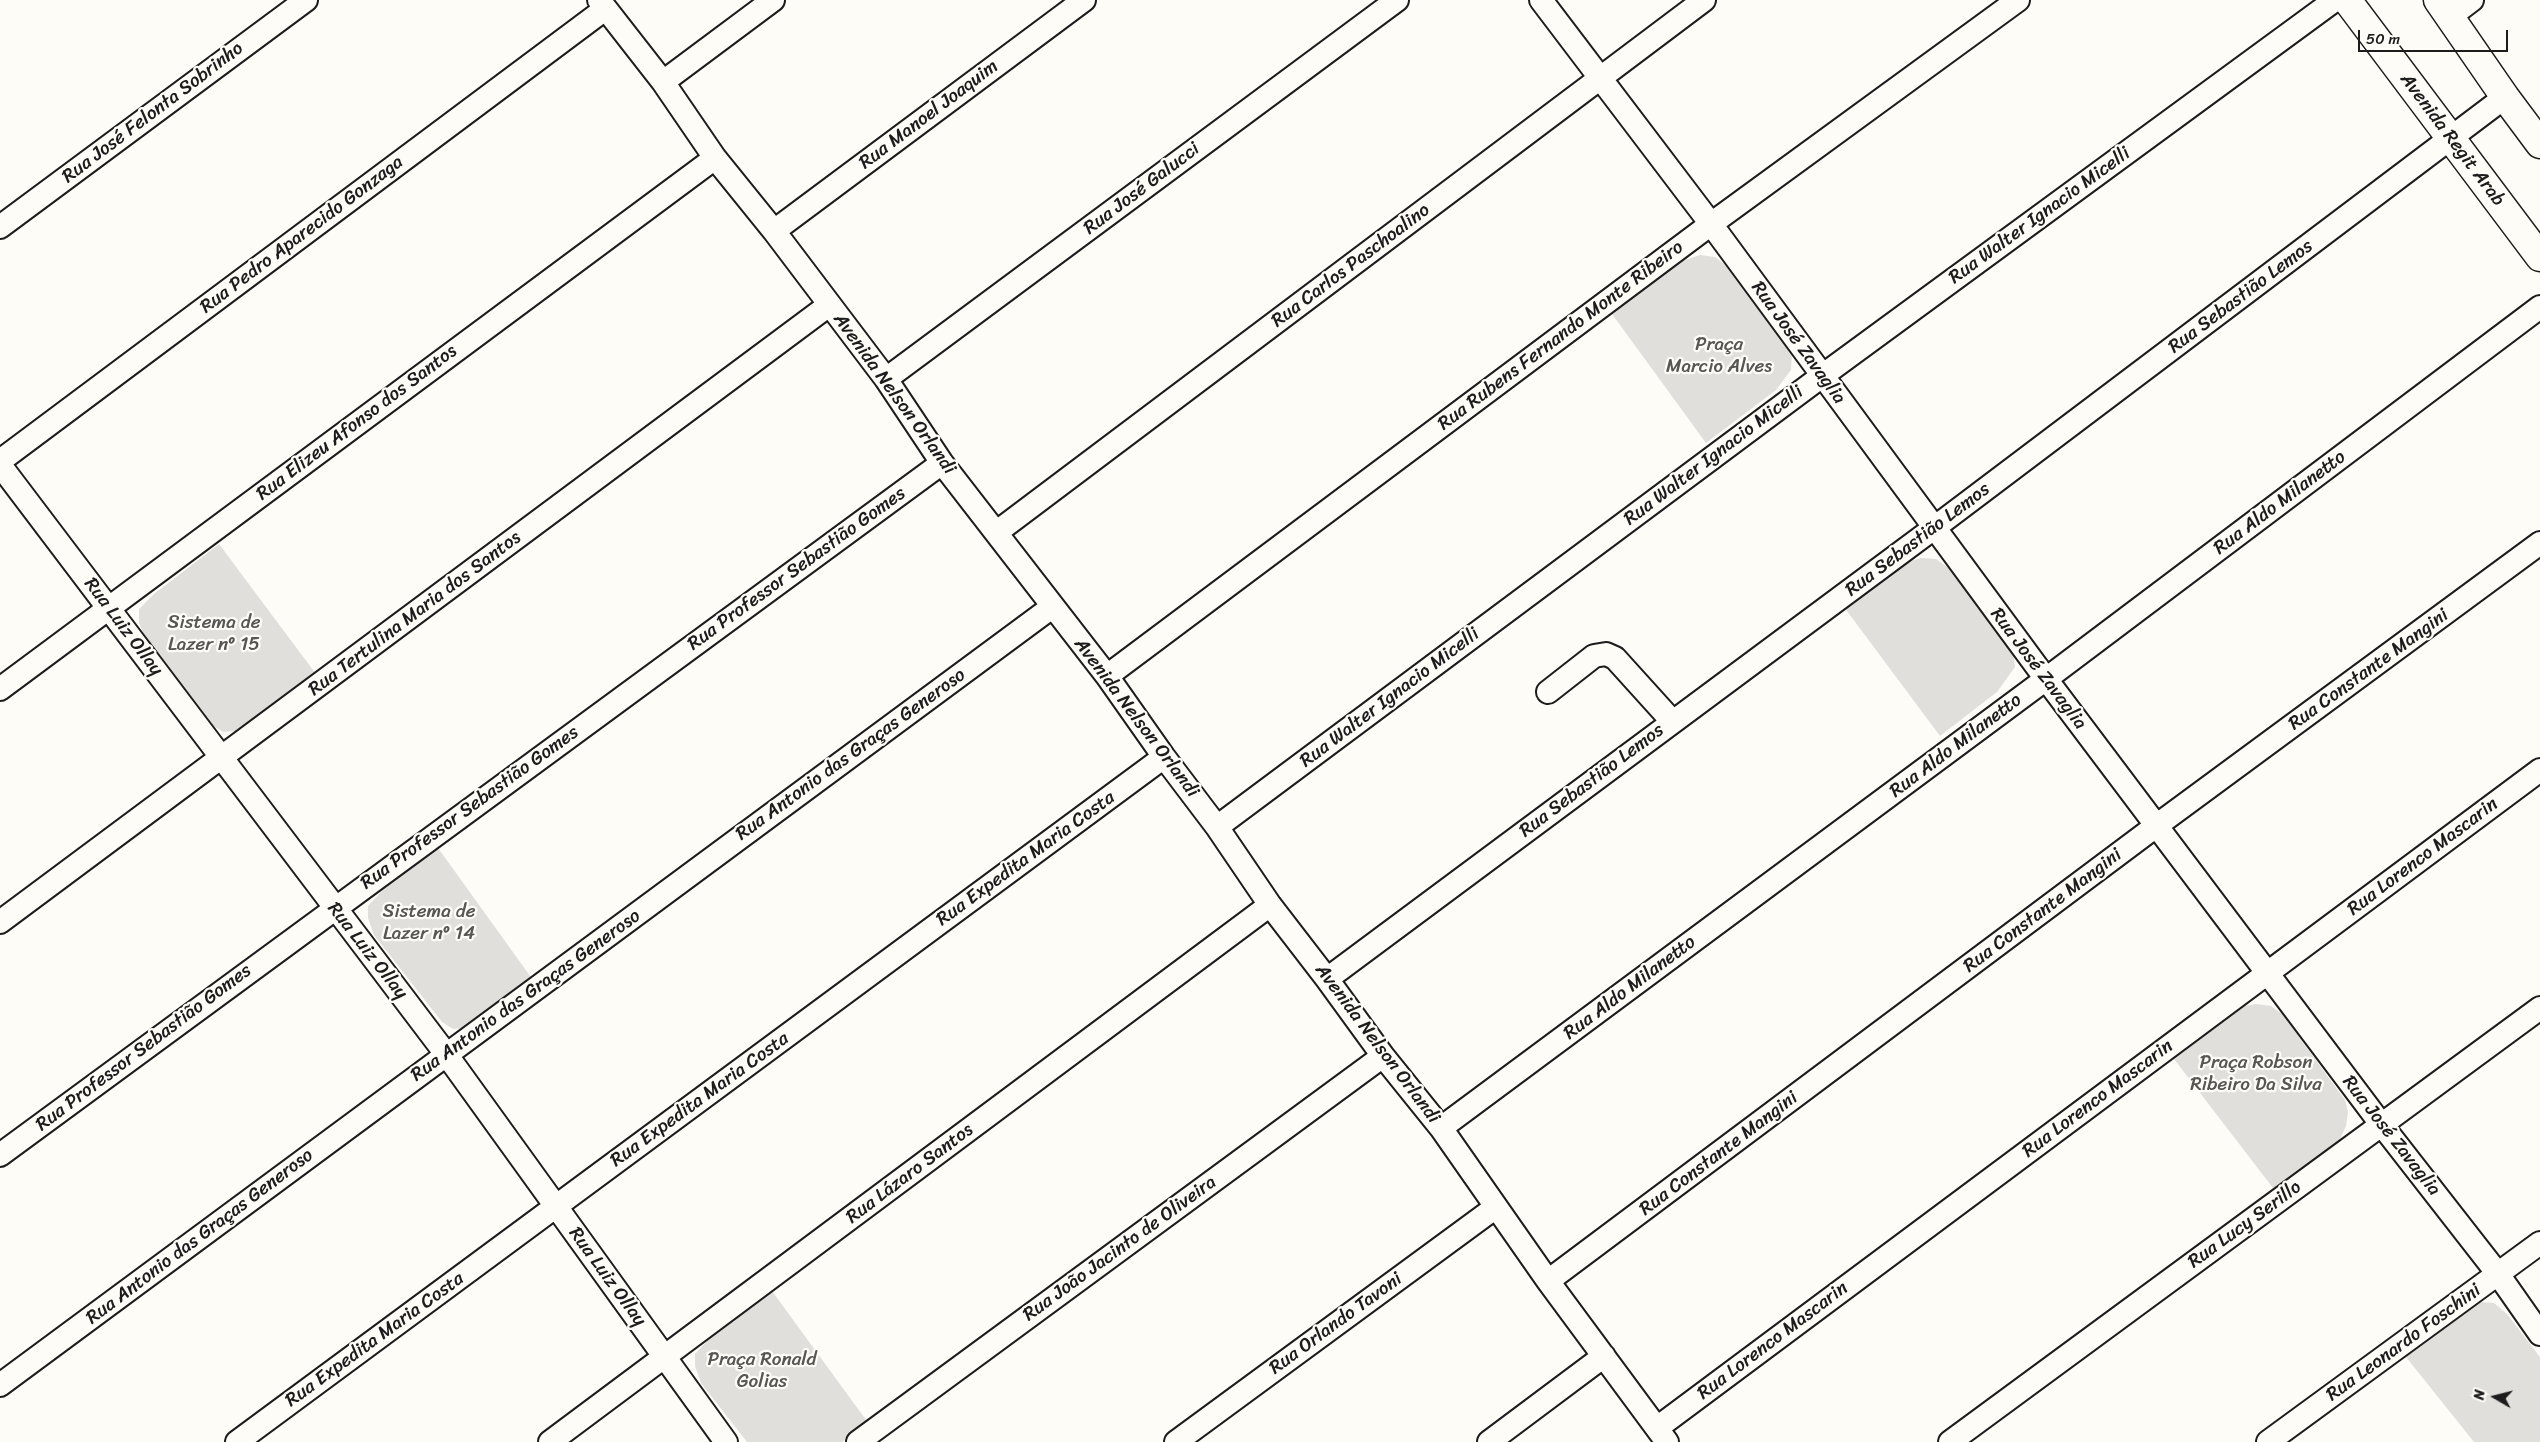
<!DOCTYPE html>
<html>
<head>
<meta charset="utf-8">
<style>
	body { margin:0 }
	#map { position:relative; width:2540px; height:1442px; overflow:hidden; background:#fdfcf7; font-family:Sriracha,sans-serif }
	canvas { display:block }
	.north { position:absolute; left:2470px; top:1372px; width:50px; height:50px; -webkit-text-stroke:4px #fdfcf7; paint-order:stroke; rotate:278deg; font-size:14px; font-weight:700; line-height:20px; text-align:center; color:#1c1c1c }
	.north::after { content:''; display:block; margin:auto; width:18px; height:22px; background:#1c1c1c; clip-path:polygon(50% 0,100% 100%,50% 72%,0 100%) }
	.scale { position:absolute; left:2358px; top:30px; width:150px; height:22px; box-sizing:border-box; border:2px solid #1c1c1c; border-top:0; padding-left:6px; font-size:15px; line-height:18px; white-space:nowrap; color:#1c1c1c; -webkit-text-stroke:4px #fdfcf7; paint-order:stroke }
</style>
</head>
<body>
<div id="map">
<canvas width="2540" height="1442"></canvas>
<div class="north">N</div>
<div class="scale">50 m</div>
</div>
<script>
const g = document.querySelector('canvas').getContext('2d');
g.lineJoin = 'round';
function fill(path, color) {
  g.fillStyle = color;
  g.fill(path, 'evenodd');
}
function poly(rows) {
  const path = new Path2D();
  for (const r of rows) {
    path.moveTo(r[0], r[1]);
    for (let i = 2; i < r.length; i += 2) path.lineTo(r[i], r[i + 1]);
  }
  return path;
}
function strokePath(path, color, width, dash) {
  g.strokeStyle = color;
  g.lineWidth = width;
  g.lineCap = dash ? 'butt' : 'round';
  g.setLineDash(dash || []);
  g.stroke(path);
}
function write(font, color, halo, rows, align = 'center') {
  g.font = font + ' Sriracha,sans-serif';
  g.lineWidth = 4.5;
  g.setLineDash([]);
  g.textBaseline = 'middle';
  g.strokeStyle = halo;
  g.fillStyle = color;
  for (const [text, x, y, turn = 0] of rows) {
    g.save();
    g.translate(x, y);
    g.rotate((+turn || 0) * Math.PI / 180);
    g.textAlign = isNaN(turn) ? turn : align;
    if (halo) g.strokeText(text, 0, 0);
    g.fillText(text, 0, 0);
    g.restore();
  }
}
const green = poly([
	[1700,255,1715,257,1728,267,1792,351,1791,370,1776,390,1706,443,1612,314,1682,261],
	[219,544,316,674,237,731,223,732,212,725,145,639,139,622,139,609,154,594],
	[1921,558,1936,559,1950,569,2013,653,2015,667,1997,692,1940,736,1844,607,1904,563],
	[438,848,533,980,467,1028,453,1029,442,1022,374,935,368,918,368,906,383,890],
	[2256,1004,2271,1006,2282,1014,2345,1100,2348,1112,2346,1126,2339,1141,2273,1188,2174,1059,2245,1006],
	[772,1291,869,1424,842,1442,747,1442,701,1383,695,1366,695,1354,710,1338],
	[2479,1302,2494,1303,2507,1314,2540,1357,2540,1442,2474,1442,2402,1352,2461,1308]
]);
const minor = poly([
	[599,0,663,82,715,158,774,231,886,379,942,463,1107,676,1164,757,1217,827,1270,905,1327,979,1383,1056,1441,1128,1548,1281,1667,1442],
	[1541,0,1711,224,2046,679,2381,1124,2498,1274,2540,1334],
	[2451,16,2472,0],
	[663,82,773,0],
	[0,227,306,0],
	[774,231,1084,0],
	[886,379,1397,0],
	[0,461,605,9],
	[0,465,446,1054,726,1442],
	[997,532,1704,0],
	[1107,676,1711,224,2018,0],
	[0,689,715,158],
	[1548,692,1594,656,1606,654,1615,658,1672,721],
	[1217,827,1822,376,2335,0],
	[0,922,829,305],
	[1327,979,1934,528,2505,97],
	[1441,1128,2046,679,2540,307],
	[0,1155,942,463],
	[1548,1281,2156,826,2540,543],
	[0,1385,1052,607],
	[1657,1428,2540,770],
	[237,1442,1164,757],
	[550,1442,1270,905],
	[858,1442,1383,1056],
	[1176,1442,1496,1207],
	[1489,1442,1604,1356],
	[1950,1442,2540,1008],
	[2268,1442,2540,1243]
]);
const major = poly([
	[2347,0,2540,257],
	[2438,0,2505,97,2540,144]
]);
const streetNames = [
	["Rua José Felonta Sobrinho",153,113,-37],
	["Rua Manoel Joaquim",929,115,-37],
	["Avenida Regit Arab",2452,140,53],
	["Rua José Galucci",1142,189,-37],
	["Rua Walter Ignacio Micelli",2040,216,-36],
	["Rua Pedro Aparecido Gonzaga",302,235,-37],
	["Rua Carlos Paschoalino",1351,266,-37],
	["Rua Sebastião Lemos",2241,297,-37],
	["Rua Rubens Fernando Monte Ribeiro",1561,336,-37],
	["Rua José Zavaglia",1798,343,54],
	["Avenida Nelson Orlandi",894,394,54],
	["Rua Elizeu Afonso dos Santos",357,423,-37],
	["Rua Walter Ignacio Micelli",1714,456,-37],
	["Rua Aldo Milanetto",2280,503,-37],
	["Rua Sebastião Lemos",1918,540,-37],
	["Rua Professor Sebastião Gomes",797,569,-36],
	["Rua Tertulina Maria dos Santos",415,614,-37],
	["Rua Luiz Ollay",123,627,53],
	["Rua José Zavaglia",2038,669,53],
	["Rua Constante Mangini",2369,670,-36],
	["Rua Walter Ignacio Micelli",1390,698,-37],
	["Avenida Nelson Orlandi",1136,718,53],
	["Rua Aldo Milanetto",1956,746,-37],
	["Rua Antonio das Graças Generoso",851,755,-36],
	["Rua Sebastião Lemos",1592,781,-37],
	["Rua Professor Sebastião Gomes",470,808,-36],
	["Rua Lorenco Mascarin",2423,857,-37],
	["Rua Expedita Maria Costa",1026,859,-36],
	["Rua Constante Mangini",2043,911,-37],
	["Rua Luiz Ollay",367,951,52],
	["Rua Aldo Milanetto",1630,988,-37],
	["Rua Antonio das Graças Generoso",526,996,-36],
	["Avenida Nelson Orlandi",1377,1044,53],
	["Rua Professor Sebastião Gomes",144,1048,-37],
	["Rua Lorenco Mascarin",2098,1099,-37],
	["Rua Expedita Maria Costa",700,1100,-36],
	["Rua José Zavaglia",2391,1136,52],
	["Rua Constante Mangini",1719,1154,-37],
	["Rua Lázaro Santos",910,1174,-37],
	["Rua Lucy Serillo",2245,1225,-36],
	["Rua Antonio das Graças Generoso",200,1237,-37],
	["Rua João Jacinto de Oliveira",1120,1249,-36],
	["Rua Luiz Ollay",607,1277,54],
	["Rua Orlando Tavoni",1336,1324,-36],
	["Rua Expedita Maria Costa",375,1340,-36],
	["Rua Lorenco Mascarin",1773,1341,-37],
	["Rua Leonardo Foschini",2404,1343,-36]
];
const parkNames = [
	["Praça",1719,345],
	["Marcio Alves",1719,367],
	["Sistema de",214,623],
	["Lazer nº 15",214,645],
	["Sistema de",429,912],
	["Lazer nº 14",429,934],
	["Praça Robson",2256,1063],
	["Ribeiro Da Silva",2256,1085],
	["Praça Ronald",762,1360],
	["Golias",762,1382]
];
fill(green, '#e0dfdb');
strokePath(minor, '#1c1c1c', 26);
strokePath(major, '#1c1c1c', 31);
strokePath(minor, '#fdfcf7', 22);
strokePath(major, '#fdfcf7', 28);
write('19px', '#1c1c1c', '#fdfcf7', streetNames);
write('19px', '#575655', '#fdfcf7', parkNames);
</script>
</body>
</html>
